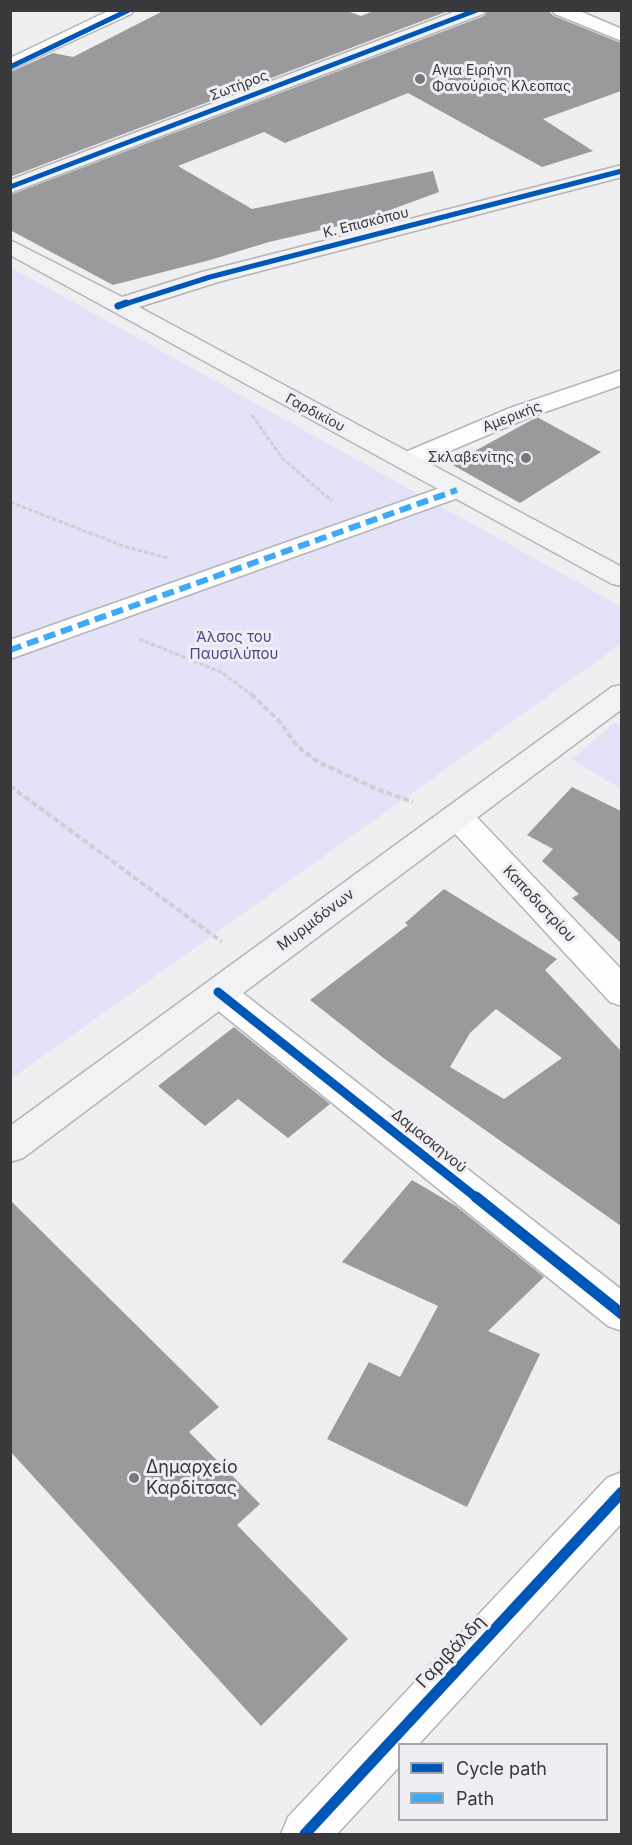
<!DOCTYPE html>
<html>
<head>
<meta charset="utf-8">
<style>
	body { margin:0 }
	#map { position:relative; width:632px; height:1845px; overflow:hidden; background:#efeff2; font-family:Inter,sans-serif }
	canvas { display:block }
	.frame { position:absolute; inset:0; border:12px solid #39393b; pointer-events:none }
	.legend { position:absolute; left:398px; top:1743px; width:210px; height:78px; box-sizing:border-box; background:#eeeef3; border:2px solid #a6a6a9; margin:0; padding:8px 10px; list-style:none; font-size:18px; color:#39393b }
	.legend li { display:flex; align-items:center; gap:12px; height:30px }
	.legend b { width:30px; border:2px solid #a6a6a9 }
</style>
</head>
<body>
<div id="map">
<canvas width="632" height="1845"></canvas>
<div class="frame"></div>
<ul class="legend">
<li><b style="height:8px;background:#0057b8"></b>Cycle path</li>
<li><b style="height:8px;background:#3fa9f5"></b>Path</li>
</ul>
</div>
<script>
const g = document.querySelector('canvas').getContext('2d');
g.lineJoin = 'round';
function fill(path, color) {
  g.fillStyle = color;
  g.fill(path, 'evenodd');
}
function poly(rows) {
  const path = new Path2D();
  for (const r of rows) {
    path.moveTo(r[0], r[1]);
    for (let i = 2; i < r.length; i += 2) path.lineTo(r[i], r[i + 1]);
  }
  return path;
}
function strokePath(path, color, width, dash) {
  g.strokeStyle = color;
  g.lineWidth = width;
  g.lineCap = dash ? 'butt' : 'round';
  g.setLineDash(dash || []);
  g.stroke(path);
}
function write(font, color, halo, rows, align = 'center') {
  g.font = font + ' Inter,sans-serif';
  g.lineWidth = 6;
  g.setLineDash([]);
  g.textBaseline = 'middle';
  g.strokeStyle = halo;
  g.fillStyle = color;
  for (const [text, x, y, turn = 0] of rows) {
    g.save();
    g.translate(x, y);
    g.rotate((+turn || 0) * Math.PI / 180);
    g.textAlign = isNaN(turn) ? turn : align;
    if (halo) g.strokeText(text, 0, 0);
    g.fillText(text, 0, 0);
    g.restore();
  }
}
const green = poly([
	[10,267,622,607,621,644,11,1079],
	[616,722,621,725,621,789,571,759]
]);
const building = poly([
	[165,10,344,10,361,16,376,10,451,10,10,177,10,72,53,53,73,57],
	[488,10,547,10,554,16,621,43,621,91,543,119,593,151,542,167,408,93,285,143,264,132,178,166,252,209,433,171,439,192,360,221,269,242,210,260,113,285,10,230,10,195,484,16],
	[537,417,601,452,520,503,451,464],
	[572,787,621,811,621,943,572,898,579,894,542,861,553,849,527,835],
	[444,889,557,959,545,970,621,1051,621,1226,386,1060,310,1000,408,925,405,923],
	[496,1009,562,1058,504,1099,450,1067,470,1033],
	[234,1027,330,1104,288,1138,238,1099,205,1126,158,1086],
	[412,1180,456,1206,544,1277,488,1331,540,1354,467,1507,327,1439,369,1362,400,1377,438,1306,342,1262],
	[10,1200,219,1407,189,1432,260,1504,237,1525,348,1639,261,1726,10,1451]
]);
const pathFar1 = poly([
	[252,415,282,458,332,501],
	[10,502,123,546,168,558],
	[139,639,221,672,253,696]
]);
const path = poly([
	[251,694,280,722,297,746,318,762,379,790,413,802],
	[10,786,222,942]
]);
const street = poly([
	[110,10,134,10,131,14,10,70,10,58,110,10],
	[552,10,577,10,622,29,622,41,555,14,552,10],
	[622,370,622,385,528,418,414,466,405,469,396,466,392,461,396,456,510,408,622,370],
	[457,482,466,485,470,490,466,495,10,659,10,640,457,482],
	[457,805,468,808,622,970,622,1006,610,1002,446,824,441,816,446,808,457,805],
	[218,979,230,983,622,1290,622,1331,608,1326,206,1001,201,992,206,983,218,979],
	[622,1472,622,1523,419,1744,400,1744,400,1766,337,1834,281,1834,288,1817,607,1478,622,1472]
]);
const secondary = poly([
	[459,10,486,10,483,14,10,193,10,180,459,10],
	[622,165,622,177,218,282,139,307,622,567,622,586,612,584,10,255,10,240,122,297,202,272,622,165],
	[622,685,622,709,23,1158,10,1162,10,1126,612,687,622,685]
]);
const quiet = poly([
	[10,650,457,490]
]);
const cyclewayFar3 = poly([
	[10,67,129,10],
	[10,187,477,10],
	[122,305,210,277,622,171]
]);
const cyclewayFar2 = poly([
	[118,306,126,303]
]);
const cyclewayFar1 = poly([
	[218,992,478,1199]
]);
const cycleway = poly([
	[476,1197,622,1314],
	[305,1834,622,1492]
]);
const markers = [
	[420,79,6,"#79797b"],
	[526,458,6,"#79797b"],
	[134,1478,6,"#79797b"]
];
const farPoinames = [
	["Αγια Ειρήνη",432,71],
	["Φανούριος Κλεοπας",432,87],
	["Σκλαβενίτης",514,458,"right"]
];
const farStreetnames = [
	["Σωτήρος",239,86,-21],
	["Κ. Επισκόπου",366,223,-14],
	["Γαρδικίου",315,413,28],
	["Αμερικής",512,417,-21]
];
const parkNames = [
	["Άλσος του",234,637],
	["Παυσιλύπου",234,654]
];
const streetNames = [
	["Καποδιστρίου",539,904,47],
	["Μυρμιδόνων",316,920,-37],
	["Δαμασκηνού",429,1141,39]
];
const nearPoinames = [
	["Δημαρχείο",146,1468],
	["Καρδίτσας",146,1489]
];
const nearStreetnames = [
	["Γαριβάλδη",451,1652,-47]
];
fill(green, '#e3e2f9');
fill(building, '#9a9a9c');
strokePath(street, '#b4b4b6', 3);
strokePath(secondary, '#b4b4b6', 3);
strokePath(pathFar1, '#cfcfd0', 3, [4.5, 2]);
strokePath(path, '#cfcfd0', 4, [6, 3]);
fill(street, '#fdfdfd');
fill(secondary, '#f2f2f5');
strokePath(quiet, '#3fa9f5', 6, [12, 6]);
strokePath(cyclewayFar3, '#0057b8', 5);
strokePath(cyclewayFar2, '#0057b8', 7);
strokePath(cyclewayFar1, '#0057b8', 9);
strokePath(cycleway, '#0057b8', 11);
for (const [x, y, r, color] of markers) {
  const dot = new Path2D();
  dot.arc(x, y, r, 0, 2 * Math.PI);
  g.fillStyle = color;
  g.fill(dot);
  strokePath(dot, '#eeeef3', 2);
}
write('14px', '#39393b', '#eeeef3', farPoinames, 'left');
write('14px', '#39393b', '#eeeef3', farStreetnames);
write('15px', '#504789', '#eeeef3', parkNames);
write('15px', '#39393b', '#eeeef3', streetNames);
write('18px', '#39393b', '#eeeef3', nearPoinames, 'left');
write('18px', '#39393b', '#eeeef3', nearStreetnames);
</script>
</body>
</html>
